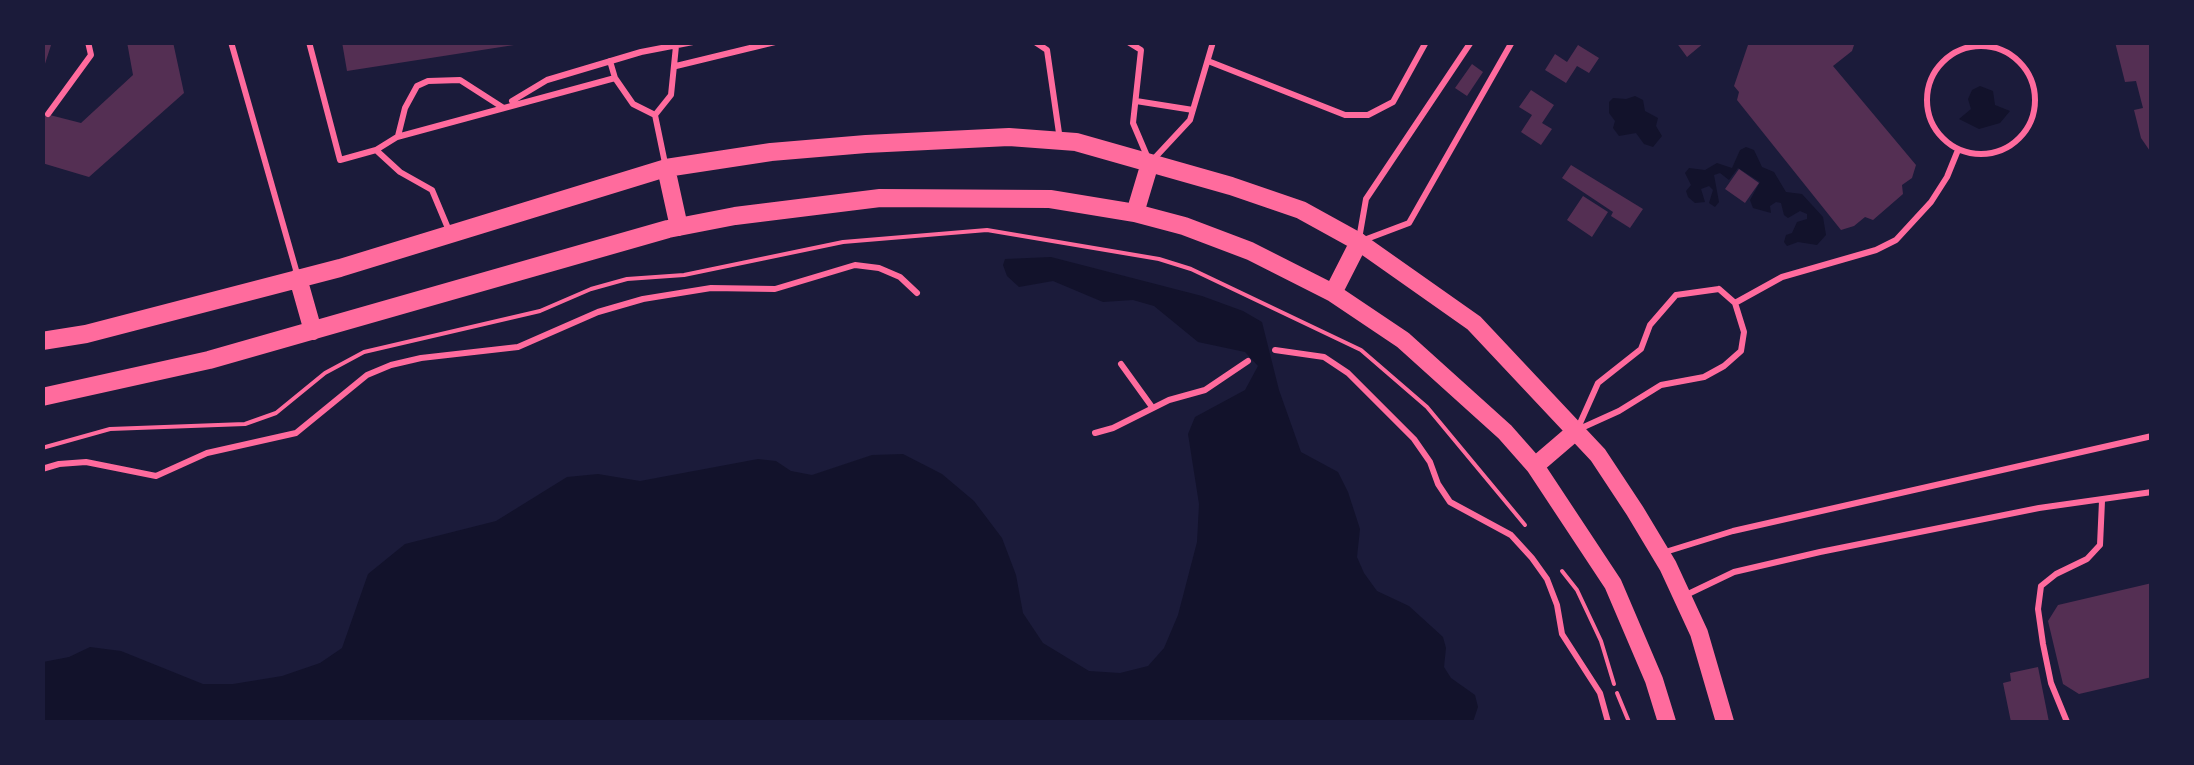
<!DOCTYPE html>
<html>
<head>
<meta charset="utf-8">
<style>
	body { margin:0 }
	#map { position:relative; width:2194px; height:765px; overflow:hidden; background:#1b1b3a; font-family:Karla,sans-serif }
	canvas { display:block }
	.frame { position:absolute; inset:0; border:45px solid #1b1b3a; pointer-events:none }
</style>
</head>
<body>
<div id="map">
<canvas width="2194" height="765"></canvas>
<div class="frame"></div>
</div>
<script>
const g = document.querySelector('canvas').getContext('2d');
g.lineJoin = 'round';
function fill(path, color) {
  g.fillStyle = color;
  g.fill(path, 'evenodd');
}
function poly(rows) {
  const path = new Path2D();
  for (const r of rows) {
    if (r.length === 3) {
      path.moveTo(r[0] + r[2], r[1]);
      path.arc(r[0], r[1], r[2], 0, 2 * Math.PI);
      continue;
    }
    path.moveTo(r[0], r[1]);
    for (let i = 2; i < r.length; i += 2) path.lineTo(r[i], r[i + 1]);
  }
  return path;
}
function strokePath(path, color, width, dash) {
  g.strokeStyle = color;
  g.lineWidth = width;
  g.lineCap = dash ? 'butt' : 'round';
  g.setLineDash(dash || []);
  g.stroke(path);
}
const water = poly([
	[1980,86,1993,91,1995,105,2010,111,2000,123,1979,129,1959,119,1971,109,1968,99,1972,90],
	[1635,96,1643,100,1645,111,1658,118,1656,126,1662,136,1653,147,1644,144,1636,133,1619,136,1613,128,1615,121,1609,113,1609,102,1613,98,1626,99],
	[1746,147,1754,150,1762,167,1774,172,1786,192,1802,194,1823,217,1826,235,1817,245,1798,242,1787,246,1784,242,1786,235,1792,233,1797,222,1807,219,1807,214,1800,211,1788,218,1784,215,1781,203,1776,202,1770,206,1771,213,1753,208,1750,200,1760,182,1738,168,1729,180,1720,173,1714,175,1719,202,1715,207,1709,203,1713,190,1709,186,1701,189,1705,202,1695,203,1688,197,1686,191,1691,185,1685,173,1689,168,1705,170,1717,163,1732,168,1740,150],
	[1051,257,1202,296,1243,311,1262,322,1279,390,1301,452,1338,472,1348,492,1360,529,1357,557,1364,573,1377,591,1409,606,1443,637,1446,648,1444,667,1451,678,1475,695,1478,707,1473,722,43,722,43,662,69,657,90,647,121,651,203,684,233,684,282,676,320,663,342,648,368,574,405,544,496,521,567,477,598,474,640,481,758,459,776,461,791,471,812,475,872,455,903,454,942,474,974,501,1002,538,1016,575,1023,613,1043,643,1089,671,1120,673,1148,666,1164,648,1178,615,1197,542,1199,504,1188,434,1195,417,1245,390,1258,366,1245,352,1198,342,1154,306,1133,300,1103,302,1053,281,1019,287,1007,276,1003,265,1005,259]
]);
const building = poly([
	[42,42,52,42,43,70,42,70],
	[127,42,173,42,184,93,89,177,42,163,42,113,81,123,133,75],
	[342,42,514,42,514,45,347,71],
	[1676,42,1705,42,1687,57],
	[1749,42,1855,42,1852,51,1833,66,1916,165,1912,178,1902,185,1903,194,1873,220,1865,217,1854,226,1841,230,1737,100,1739,92,1734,86],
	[2115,42,2152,42,2152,154,2141,138,2134,110,2143,108,2136,81,2125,82],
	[1578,45,1599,58,1589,73,1577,66,1566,83,1545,70,1555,54,1567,62],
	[1472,64,1483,72,1467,96,1455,88],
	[1531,90,1554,105,1542,123,1552,129,1541,145,1521,132,1532,115,1519,107],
	[1571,165,1643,209,1630,228,1611,216,1613,212,1562,178],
	[1739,169,1759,183,1745,203,1725,189],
	[1583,196,1608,212,1592,237,1567,220],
	[2152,583,2152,677,2079,694,2063,684,2048,621,2058,605],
	[2038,667,2049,722,2011,722,2003,683,2011,681,2010,673]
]);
const path = poly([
	[42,448,110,429,245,424,276,413,325,373,364,352,540,311,591,289,627,279,684,275,843,242,987,230,1159,259,1191,269,1361,350,1427,407,1525,525],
	[1562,571,1577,590,1601,641,1614,684],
	[1617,693,1629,722]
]);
const service = poly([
	[231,42,298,277],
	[309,42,340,160,376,150,400,172,432,190,450,233],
	[1035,42,1047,50,1060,140],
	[1128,42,1141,50,1133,123,1150,163,1190,120,1213,42],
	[1981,100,54],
	[610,61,615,78,633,104,655,115],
	[1208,61,1345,115,1368,115,1393,102,1426,42],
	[676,66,775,42],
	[512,101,547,80,641,52,693,42],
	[1136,101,1193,110],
	[48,114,91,55,88,42],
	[398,136,405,108,417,86,428,81,460,80,502,107],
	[376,150,397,137,615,78],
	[666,168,655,115,671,95,676,46],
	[1359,239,1366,199,1471,42],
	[1364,240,1409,223,1512,42],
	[1719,289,1735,303,1744,332,1741,351,1724,366,1704,377,1661,385,1619,411,1577,430,1598,383,1641,349,1650,325,1676,295,1719,289],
	[1735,303,1782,277,1876,250,1896,240,1931,202,1947,177,1958,150],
	[1275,350,1324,357,1348,373,1414,439,1430,462,1438,484,1450,502,1511,535,1532,558,1547,579,1557,605,1562,634,1600,693,1608,722],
	[1121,364,1152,407],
	[1095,433,1113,428,1169,400,1205,390,1248,361],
	[42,469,59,464,86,462,156,476,207,453,296,433,367,375,391,365,421,358,518,347,598,312,643,299,711,288,775,289,855,265,879,268,900,277,917,293],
	[1662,553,1733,531,2152,436],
	[1686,595,1734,572,1820,552,2039,508,2152,492],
	[2067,722,2051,683,2043,644,2038,609,2041,586,2056,574,2087,559,2100,545,2102,501]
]);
const tertiary = poly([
	[666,168,679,227],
	[1135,213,1150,163],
	[298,278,313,331],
	[1333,293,1359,242],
	[42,341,86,334,340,268,666,168,771,152,866,144,1009,137,1076,142,1231,186,1301,210,1359,242,1474,323,1598,455,1635,511,1668,566,1699,633,1725,722],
	[42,397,209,360,668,229,735,216,880,198,1050,199,1135,213,1184,226,1250,251,1333,293,1403,340,1505,432,1535,466,1613,584,1654,680,1667,722],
	[1535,466,1577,430]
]);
fill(water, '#12122b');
fill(building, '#542f53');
strokePath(path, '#ff6b9d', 4);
strokePath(service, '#ff6b9d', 6);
strokePath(tertiary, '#ff6b9d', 18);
</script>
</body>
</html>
